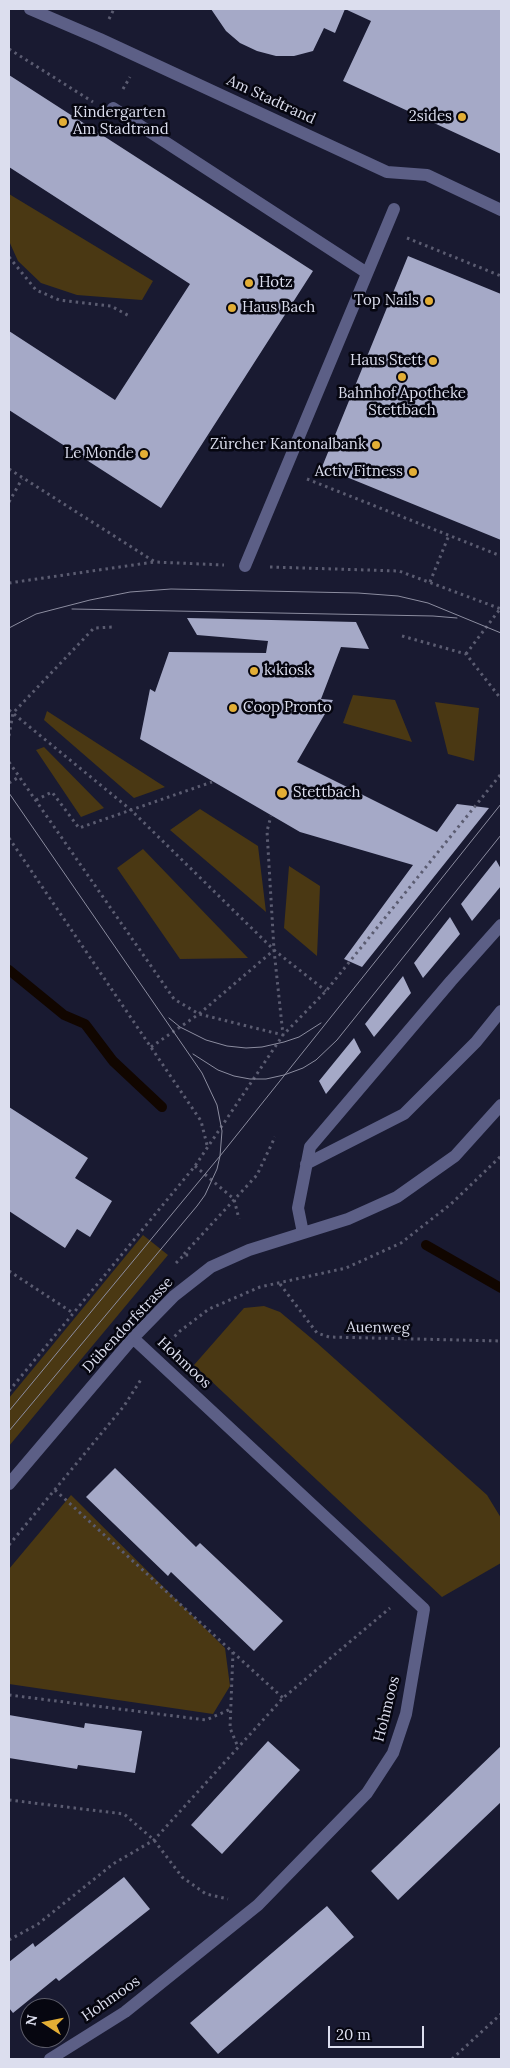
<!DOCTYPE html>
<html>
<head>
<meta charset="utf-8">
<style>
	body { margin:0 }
	#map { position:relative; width:510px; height:2068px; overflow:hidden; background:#191a31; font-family:Lora,serif }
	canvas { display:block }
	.frame { position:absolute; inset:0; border:10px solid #dcdeee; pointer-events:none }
	.north { position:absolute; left:20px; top:1998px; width:50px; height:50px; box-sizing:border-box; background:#060610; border:1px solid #5c5c69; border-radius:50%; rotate:281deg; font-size:14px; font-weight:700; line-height:20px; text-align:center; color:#dcdeee }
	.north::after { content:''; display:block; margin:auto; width:18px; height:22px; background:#e3ae35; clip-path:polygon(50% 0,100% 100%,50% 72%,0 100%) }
	.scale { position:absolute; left:328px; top:2026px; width:96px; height:22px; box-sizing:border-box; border:2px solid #dcdeee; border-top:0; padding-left:6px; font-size:15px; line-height:18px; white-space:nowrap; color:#dcdeee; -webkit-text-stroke:4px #060610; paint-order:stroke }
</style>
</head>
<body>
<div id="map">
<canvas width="510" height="2068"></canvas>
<div class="frame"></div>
<div class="north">N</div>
<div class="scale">20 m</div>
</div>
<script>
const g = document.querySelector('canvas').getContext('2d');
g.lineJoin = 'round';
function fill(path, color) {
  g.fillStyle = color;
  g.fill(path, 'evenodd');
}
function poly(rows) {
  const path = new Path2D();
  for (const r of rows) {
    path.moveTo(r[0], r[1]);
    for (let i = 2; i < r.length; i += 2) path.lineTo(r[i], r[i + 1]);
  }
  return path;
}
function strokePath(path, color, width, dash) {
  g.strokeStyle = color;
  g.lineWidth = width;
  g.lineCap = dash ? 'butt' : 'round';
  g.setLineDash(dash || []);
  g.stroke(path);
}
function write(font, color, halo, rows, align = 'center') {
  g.font = font + ' Lora,serif';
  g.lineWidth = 5;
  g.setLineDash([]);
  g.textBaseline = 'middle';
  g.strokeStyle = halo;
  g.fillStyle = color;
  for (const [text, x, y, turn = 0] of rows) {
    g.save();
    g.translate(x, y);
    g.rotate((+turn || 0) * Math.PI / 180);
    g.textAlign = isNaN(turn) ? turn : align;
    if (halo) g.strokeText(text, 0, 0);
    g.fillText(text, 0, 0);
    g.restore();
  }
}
const green = poly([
	[9,194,153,281,142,300,77,295,41,283,18,261,9,241],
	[353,695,395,700,412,742,343,723],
	[435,702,479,708,474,761,448,754],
	[47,711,165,787,134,798,44,720],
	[44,747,104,808,81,817,36,750],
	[200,809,258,846,266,912,170,830],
	[143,849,248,958,180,959,117,868],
	[289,866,320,886,317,956,284,928],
	[143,1235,168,1255,9,1446,9,1398],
	[264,1306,280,1312,317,1343,487,1495,501,1518,501,1563,442,1597,194,1365,244,1308],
	[71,1495,225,1648,230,1686,213,1714,9,1684,9,1569]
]);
const stream = poly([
	[9,970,64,1015,85,1024,113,1061,162,1107],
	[426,1245,501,1288]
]);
const building = poly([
	[211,9,501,9,501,154,343,81,371,21,345,9,335,33,324,28,313,51,294,56,276,56,257,51,240,43,226,31],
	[9,75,313,271,161,508,9,410,9,331,115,400,190,284,9,167],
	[408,256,501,294,501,540,322,467],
	[187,618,356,622,369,649,341,647,321,699,333,700,297,762,437,832,457,804,489,808,362,967,344,959,413,865,300,832,140,739,150,689,155,692,169,652,266,653,268,641,197,635],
	[496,860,501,869,501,886,472,921,461,904],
	[450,917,460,934,423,978,414,963],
	[403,976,411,993,374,1037,365,1024],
	[354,1038,361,1052,326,1094,319,1081],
	[9,1107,88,1158,75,1178,112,1201,90,1237,77,1229,65,1248,9,1211],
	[115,1468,196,1547,200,1543,283,1621,254,1651,171,1572,168,1576,86,1497],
	[9,1715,84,1728,85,1723,142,1731,135,1773,78,1765,77,1769,9,1758],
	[268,1741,300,1770,222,1854,191,1825],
	[501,1746,501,1802,398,1900,371,1871],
	[124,1877,150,1909,59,1981,56,1978,13,2013,9,2008,9,1962,33,1943,35,1947],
	[327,1906,354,1937,218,2054,190,2023]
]);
const path = poly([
	[109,19,114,9],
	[9,49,93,102],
	[123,89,130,77],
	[407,238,501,276],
	[9,257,36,290,59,300,111,306,131,317],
	[9,469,155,562,224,565],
	[307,479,501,556],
	[9,502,22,479],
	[270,567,399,571,501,609],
	[430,582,449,535],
	[9,583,154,562],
	[402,636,466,654,501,699],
	[466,654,500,609],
	[9,710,131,810,274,950,326,991],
	[9,736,13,713,94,628,113,627],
	[9,762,174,999,199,1014,283,1035,326,991,501,774],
	[9,783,19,777],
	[36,800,52,792,79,828,212,782],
	[9,838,201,1121,207,1145],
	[151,1047,199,1014,274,950],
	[195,1166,234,1199,239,1219],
	[184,1254,257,1175,275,1137],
	[176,1263,184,1255,189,1255],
	[9,1271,73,1313],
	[280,1284,317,1333,329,1337,501,1341],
	[170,1341,180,1331,209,1309,260,1287,346,1268,401,1243,451,1204,501,1156],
	[9,1391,195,1166,283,1035,274,950,267,831,271,816],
	[55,1490,283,1698],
	[9,1545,124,1406,142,1378],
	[233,1652,230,1728,238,1747],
	[9,1695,206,1720,231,1709],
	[9,1800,124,1814,154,1840,182,1877,206,1894,228,1899],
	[9,1940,38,1924,113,1864,154,1840,283,1698,390,1608],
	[452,2059,501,2014]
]);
const minor = poly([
	[30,9,100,39,387,172,427,175,501,210],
	[113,108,367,273],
	[245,566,394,209],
	[306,1164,404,1114,476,1042,501,1011],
	[303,1233,298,1208,310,1147,451,981,501,925],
	[9,1484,133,1338,174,1296,211,1267,249,1250,348,1219,397,1197,455,1156,501,1105],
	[50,2059,125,2012,258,1905,367,1793,393,1753,406,1714,424,1609,133,1338]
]);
const tram = poly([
	[72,609,433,616,457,618],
	[9,628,36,614,90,600,130,592,171,589,358,593,398,596,428,603,501,633],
	[9,793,202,1073,217,1105,222,1131,220,1156,217,1169,205,1195,197,1206,9,1431],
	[169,1018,180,1027,206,1040,227,1046,246,1048,262,1047,284,1042,299,1037,321,1023],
	[193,1054,218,1070,234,1076,250,1079,266,1079,284,1075,303,1068,316,1060,337,1040,501,835],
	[9,1411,220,1156,501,804]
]);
const markers = [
	[462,117,5,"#e3ae35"],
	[63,122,5,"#e3ae35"],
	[249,283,5,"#e3ae35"],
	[429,301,5,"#e3ae35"],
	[232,308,5,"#e3ae35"],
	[433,361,5,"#e3ae35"],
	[402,377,5,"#e3ae35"],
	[376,445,5,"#e3ae35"],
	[144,454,5,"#e3ae35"],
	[413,472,5,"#e3ae35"],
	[254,671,5,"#e3ae35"],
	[233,708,5,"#e3ae35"],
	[282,793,6,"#e3ae35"]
];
const streetNames = [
	["Am Stadtrand",271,100,25],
	["Dübendorfstrasse",128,1325,-47],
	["Auenweg",378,1328,1],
	["Hohmoos",184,1363,43],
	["Hohmoos",387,1709,-76],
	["Hohmoos",111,1999,-35]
];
const poiNames = [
	["Kindergarten",73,113],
	["Am Stadtrand",73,130],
	["2sides",452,117,"right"],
	["Hotz",259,283],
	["Top Nails",419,301,"right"],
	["Haus Bach",242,308],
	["Haus Stett",423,361,"right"],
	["Bahnhof Apotheke",402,394,"center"],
	["Stettbach",402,411,"center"],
	["Zürcher Kantonalbank",366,445,"right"],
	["Le Monde",134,454,"right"],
	["Activ Fitness",403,472,"right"],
	["k kiosk",264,671],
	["Coop Pronto",243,708],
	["Stettbach",293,793]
];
fill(green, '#4a3813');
strokePath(stream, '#110600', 10);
fill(building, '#a5a9c7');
strokePath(path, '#5b5c71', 3, [2.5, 4]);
strokePath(minor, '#5c5f86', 12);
strokePath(tram, '#8c8da0', 1);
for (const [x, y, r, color] of markers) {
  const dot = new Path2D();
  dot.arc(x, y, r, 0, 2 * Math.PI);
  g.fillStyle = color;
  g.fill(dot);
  strokePath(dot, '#060610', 2);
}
write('15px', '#dcdeee', '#060610', streetNames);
write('15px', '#dcdeee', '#060610', poiNames, 'left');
</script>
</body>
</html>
